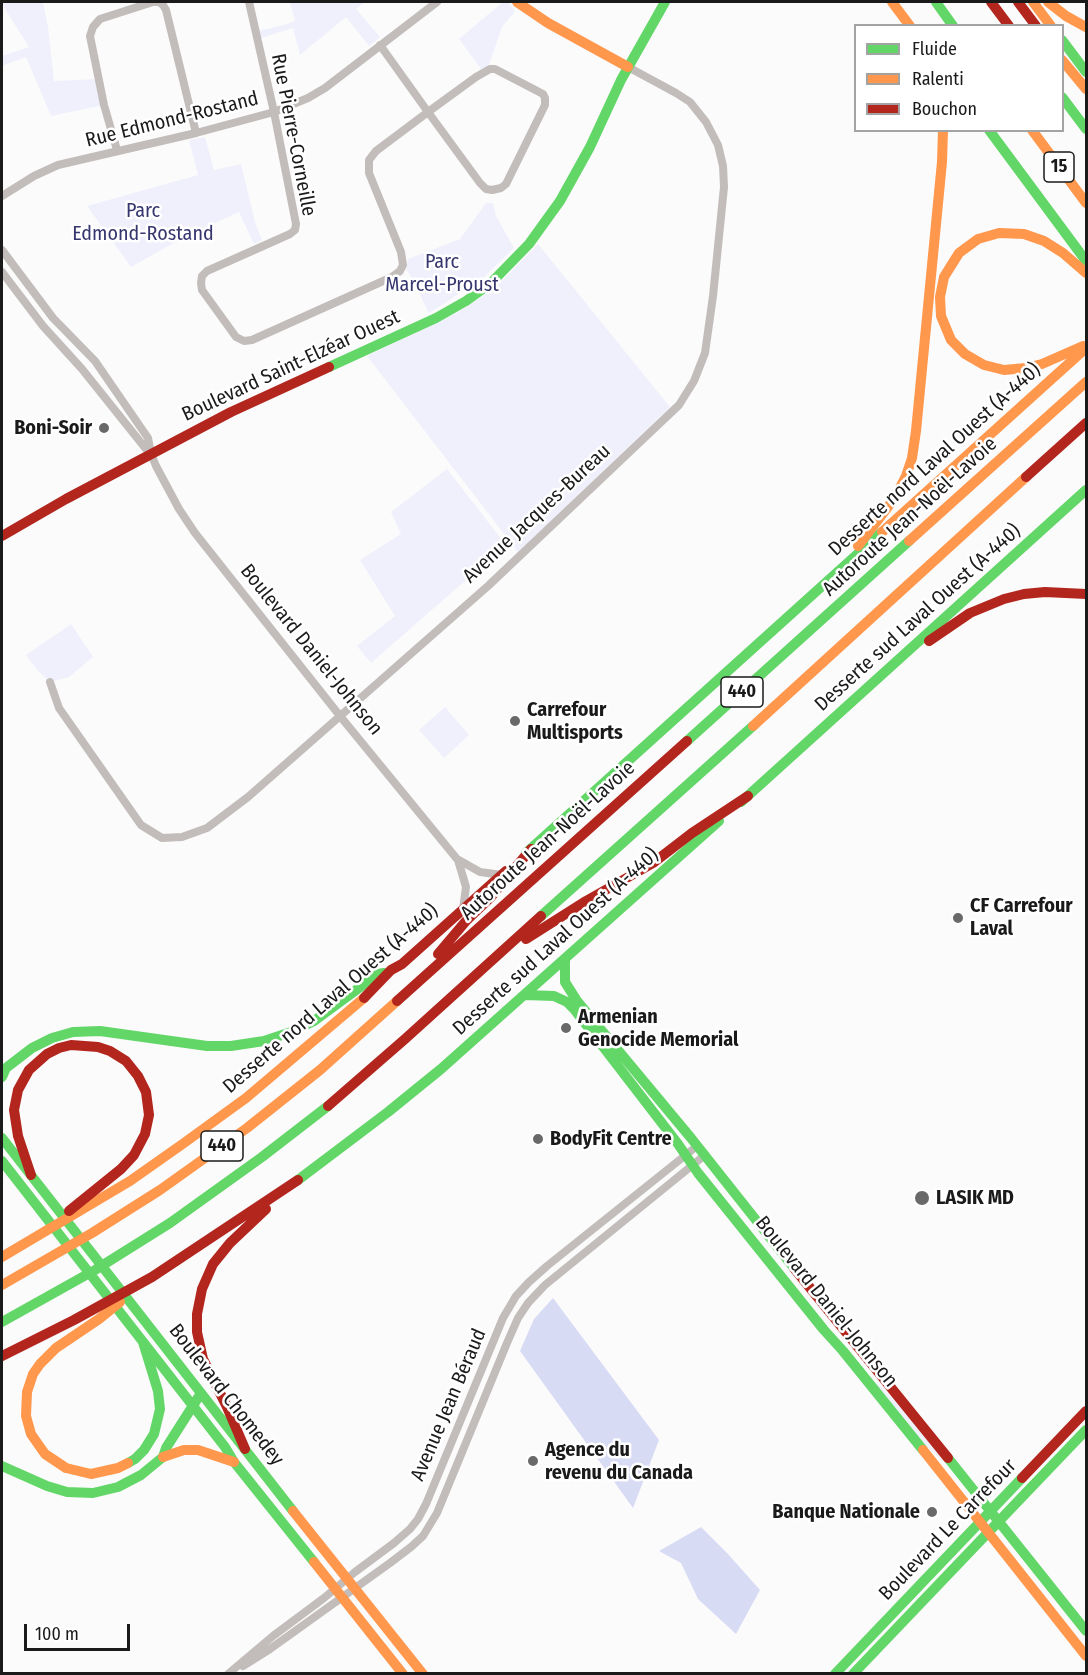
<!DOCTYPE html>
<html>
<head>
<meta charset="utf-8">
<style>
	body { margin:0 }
	#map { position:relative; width:1088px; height:1675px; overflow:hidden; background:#fbfbfc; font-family:"Fira Sans Condensed",sans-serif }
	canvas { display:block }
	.frame { position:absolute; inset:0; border:3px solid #1a1a1b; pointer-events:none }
	.legend { position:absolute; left:854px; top:24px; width:210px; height:108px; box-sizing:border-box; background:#fff; border:2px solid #a3a3a4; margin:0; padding:8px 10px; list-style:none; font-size:18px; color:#1a1a1b }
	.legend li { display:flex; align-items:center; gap:12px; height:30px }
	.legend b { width:30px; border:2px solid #a3a3a4 }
	.scale { position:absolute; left:24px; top:1624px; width:106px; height:27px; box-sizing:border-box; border:3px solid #1a1a1b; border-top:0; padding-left:8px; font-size:18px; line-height:21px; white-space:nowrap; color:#1a1a1b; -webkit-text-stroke:4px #fff; paint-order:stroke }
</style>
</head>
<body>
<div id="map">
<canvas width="1088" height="1675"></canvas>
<div class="frame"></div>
<ul class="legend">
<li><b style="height:8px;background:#63d668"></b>Fluide</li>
<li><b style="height:8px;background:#ff974d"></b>Ralenti</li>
<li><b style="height:8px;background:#b3261e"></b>Bouchon</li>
</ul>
<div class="scale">100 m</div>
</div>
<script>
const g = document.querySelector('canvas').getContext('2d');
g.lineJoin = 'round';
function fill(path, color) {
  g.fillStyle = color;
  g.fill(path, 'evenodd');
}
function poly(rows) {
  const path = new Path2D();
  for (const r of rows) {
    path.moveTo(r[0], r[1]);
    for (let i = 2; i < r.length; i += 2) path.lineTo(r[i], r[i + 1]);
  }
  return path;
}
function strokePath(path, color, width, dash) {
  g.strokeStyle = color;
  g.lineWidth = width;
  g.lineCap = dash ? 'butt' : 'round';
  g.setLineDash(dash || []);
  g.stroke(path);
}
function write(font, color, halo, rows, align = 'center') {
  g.font = font + ' "Fira Sans Condensed",sans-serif';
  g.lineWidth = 5;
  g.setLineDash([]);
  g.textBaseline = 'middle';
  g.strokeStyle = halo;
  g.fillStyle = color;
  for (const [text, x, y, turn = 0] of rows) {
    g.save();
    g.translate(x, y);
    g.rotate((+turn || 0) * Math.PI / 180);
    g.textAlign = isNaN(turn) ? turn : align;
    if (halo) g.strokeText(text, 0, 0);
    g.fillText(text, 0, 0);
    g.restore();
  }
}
const green = poly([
	[8,2,43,2,48,27,54,81,99,79,104,105,51,116,26,57,2,66,2,56,29,47,2,4],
	[290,2,365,2,356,9,380,37,369,46,346,17,300,55,293,28,261,38,259,31,287,24,295,21],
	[503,2,508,2,515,11,502,27,489,65,481,69,459,39],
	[205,137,214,170,241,164,255,222,262,240,254,244,239,212,188,235,131,267,87,206,198,175,189,140],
	[486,203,493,203,496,216,514,248,481,280,429,313,409,273,406,270,408,259,460,239],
	[538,244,670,407,518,552,367,356,457,313,495,288],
	[447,469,506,545,371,663,357,646,395,616,360,560,401,534,391,512],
	[71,624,93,657,69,677,50,682,38,671,26,655],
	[445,707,469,735,444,758,419,730],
	[877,1383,901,1408,943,1460,942,1461,923,1442,876,1384]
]);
const forest = poly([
	[553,1298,659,1440,633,1508,520,1351,534,1319],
	[701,1527,728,1554,760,1590,736,1634,698,1599,681,1563,659,1551]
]);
const street = poly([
	[249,2,274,112,296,224,295,230,290,234,207,271,202,276,201,283,202,290,236,337,244,341,252,340,392,277,400,271,403,265,401,252,369,173,369,160,376,151,428,112,476,77,490,69,495,69,543,94,545,98,545,105,506,184,501,188,492,190,486,189,480,183,428,112,380,45],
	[117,150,104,105,90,36,93,27,100,19,153,2,159,2,163,5,166,10,196,133],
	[2,196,34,176,58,165,196,133,274,112,308,98,325,88,437,2],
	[2,250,53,318,95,361,148,438,151,454,156,466,179,509,195,533,340,716,457,859,480,872,502,875],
	[2,272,43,326,82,369,150,454],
	[50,682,59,708,141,825,162,838,182,837,207,828,248,797,488,586,679,405,694,381,705,353,713,296,724,187,723,166,718,145,706,122,690,102,676,93,628,67],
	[458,860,466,887,463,909],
	[243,1666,270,1649,390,1563,411,1547,423,1536,437,1513,507,1343,518,1318,528,1303,545,1285,705,1155],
	[228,1674,273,1636,324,1598,355,1572,394,1543,410,1529,418,1519,426,1504,503,1318,516,1296,529,1282,547,1266,697,1146]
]);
const fast = poly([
	[936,2,953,26],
	[1062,40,1086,72],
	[1062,97,1086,129],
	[989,130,1086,261],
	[329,367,436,318,466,301,491,283,529,244,560,201,590,147,621,80,665,2],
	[687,741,909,541],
	[741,802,1086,490],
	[526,853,882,532],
	[541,916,753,726],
	[565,959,565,982,577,1001,691,1138,794,1268],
	[525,995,554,996,567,1002,574,1009,678,1144,698,1173,824,1330,843,1351,923,1450],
	[2,1077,6,1068,32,1048,52,1038,73,1032,100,1031,207,1046,231,1046,264,1041,291,1032,314,1021,378,974,384,973],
	[2,1138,293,1511],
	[2,1161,225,1447,234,1462,314,1562],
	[298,1180,388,1112,441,1069,719,821],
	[2,1322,95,1270,170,1223,262,1157,328,1106],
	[948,1458,1086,1631],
	[128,1463,135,1459,144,1450,154,1434,160,1409,158,1391,143,1342],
	[2,1466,47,1486,67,1492,93,1493,118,1487,141,1475,163,1457,166,1448,201,1393],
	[835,1674,1022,1478],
	[853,1674,1086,1430]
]);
const slow = poly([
	[517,2,548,23,628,67],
	[892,2,910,26],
	[1033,2,1051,26],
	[1048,2,1066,16,1086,27],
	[1062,60,1086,89],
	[1032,130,1086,203],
	[1083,346,1042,364,1026,368,1004,370,984,365,965,354,951,340,941,316,940,297,944,277,959,253,978,239,999,233,1024,234,1044,241,1063,253,1086,273],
	[882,532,1086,348],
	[909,541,1086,382],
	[858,546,894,499,906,476,912,458,916,431,942,162,943,130],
	[753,726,1026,477],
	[2,1257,130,1181,184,1143,246,1098,364,998],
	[2,1285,92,1233,160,1190,247,1128,320,1070,397,1001],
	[120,1302,99,1319,56,1348,40,1364,33,1374,27,1392,26,1416,31,1434,45,1454,66,1468,91,1474,118,1468,128,1463],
	[923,1450,1086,1656],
	[163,1457,184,1450,198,1450,234,1462],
	[293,1511,423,1674],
	[314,1562,403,1674]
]);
const jam = poly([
	[991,2,1009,26],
	[1018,2,1036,26],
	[1026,477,1086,423],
	[2,536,66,499,231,412,329,367],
	[929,641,970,613,1004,599,1024,594,1045,592,1086,594],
	[526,939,586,901,653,863,692,833,748,796],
	[438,954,466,921,490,898,531,849],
	[364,998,391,970,402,964,506,871],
	[397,1001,687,741],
	[328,1106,405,1039,541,916],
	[31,1175,18,1136,14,1110,18,1090,29,1070,47,1054,59,1048,71,1045,98,1047,110,1051,126,1061,138,1076,146,1092,149,1115,145,1134,134,1155,121,1169,69,1211],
	[794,1268,948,1458],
	[2,1356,74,1320,152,1277,298,1180],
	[245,1449,227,1407,203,1359,197,1332,197,1314,202,1289,213,1264,230,1243,266,1209],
	[1022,1478,1086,1411]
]);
const markers = [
	[104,428,6,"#69696a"],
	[515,721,6,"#69696a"],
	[958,918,6,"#69696a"],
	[566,1028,6,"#69696a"],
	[538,1139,6,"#69696a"],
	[922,1198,8,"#69696a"],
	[533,1461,6,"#69696a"],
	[932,1512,6,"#69696a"]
];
const shields = [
	[1059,167,30],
	[742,692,42],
	[222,1146,42]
];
const shieldNames = [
	["15",1059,167],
	["440",742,692],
	["440",222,1146]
];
const streetNames = [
	["Rue Edmond-Rostand",172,120,-14],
	["Rue Pierre-Corneille",293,135,79],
	["Boulevard Saint-Elzéar Ouest",291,366,-25],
	["Desserte nord Laval Ouest (A-440)",935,460,-42],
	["Avenue Jacques-Bureau",537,514,-43],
	["Autoroute Jean-Noël-Lavoie",910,517,-42],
	["Desserte sud Laval Ouest (A-440)",918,618,-42],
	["Boulevard Daniel-Johnson",311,650,51],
	["Autoroute Jean-Noël-Lavoie",548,841,-42],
	["Desserte sud Laval Ouest (A-440)",556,942,-42],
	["Desserte nord Laval Ouest (A-440)",331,999,-41],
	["Boulevard Daniel-Johnson",826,1302,51],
	["Boulevard Chomedey",226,1395,52],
	["Avenue Jean Béraud",449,1405,-67],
	["Boulevard Le Carrefour",948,1530,-46]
];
const parkNames = [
	["Parc",143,211],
	["Edmond-Rostand",143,234],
	["Parc",442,262],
	["Marcel-Proust",442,285]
];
const poiNames = [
	["Boni-Soir",92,428,"right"],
	["Carrefour",527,710],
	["Multisports",527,733],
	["CF Carrefour",970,906],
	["Laval",970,929],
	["Armenian",578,1017],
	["Genocide Memorial",578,1040],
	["BodyFit Centre",550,1139],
	["LASIK MD",936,1198],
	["Agence du",545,1450],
	["revenu du Canada",545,1473],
	["Banque Nationale",920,1512,"right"]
];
fill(green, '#eff0fb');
fill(forest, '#d8dbf4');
strokePath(street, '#c2bdbb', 8);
strokePath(fast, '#63d668', 10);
strokePath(slow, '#ff974d', 10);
strokePath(jam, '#b3261e', 10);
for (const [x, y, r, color] of markers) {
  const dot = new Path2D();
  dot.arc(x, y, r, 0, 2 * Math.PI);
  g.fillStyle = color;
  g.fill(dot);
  strokePath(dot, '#fff', 2);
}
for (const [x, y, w] of shields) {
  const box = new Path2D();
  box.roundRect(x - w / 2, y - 15, w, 30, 4.5);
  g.fillStyle = '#fff';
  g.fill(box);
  strokePath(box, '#1a1a1b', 1.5);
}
write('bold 18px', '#1a1a1b', null, shieldNames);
write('20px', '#1a1a1b', '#fff', streetNames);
write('20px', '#36376e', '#fff', parkNames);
write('bold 20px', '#1a1a1b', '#fff', poiNames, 'left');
</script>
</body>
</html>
